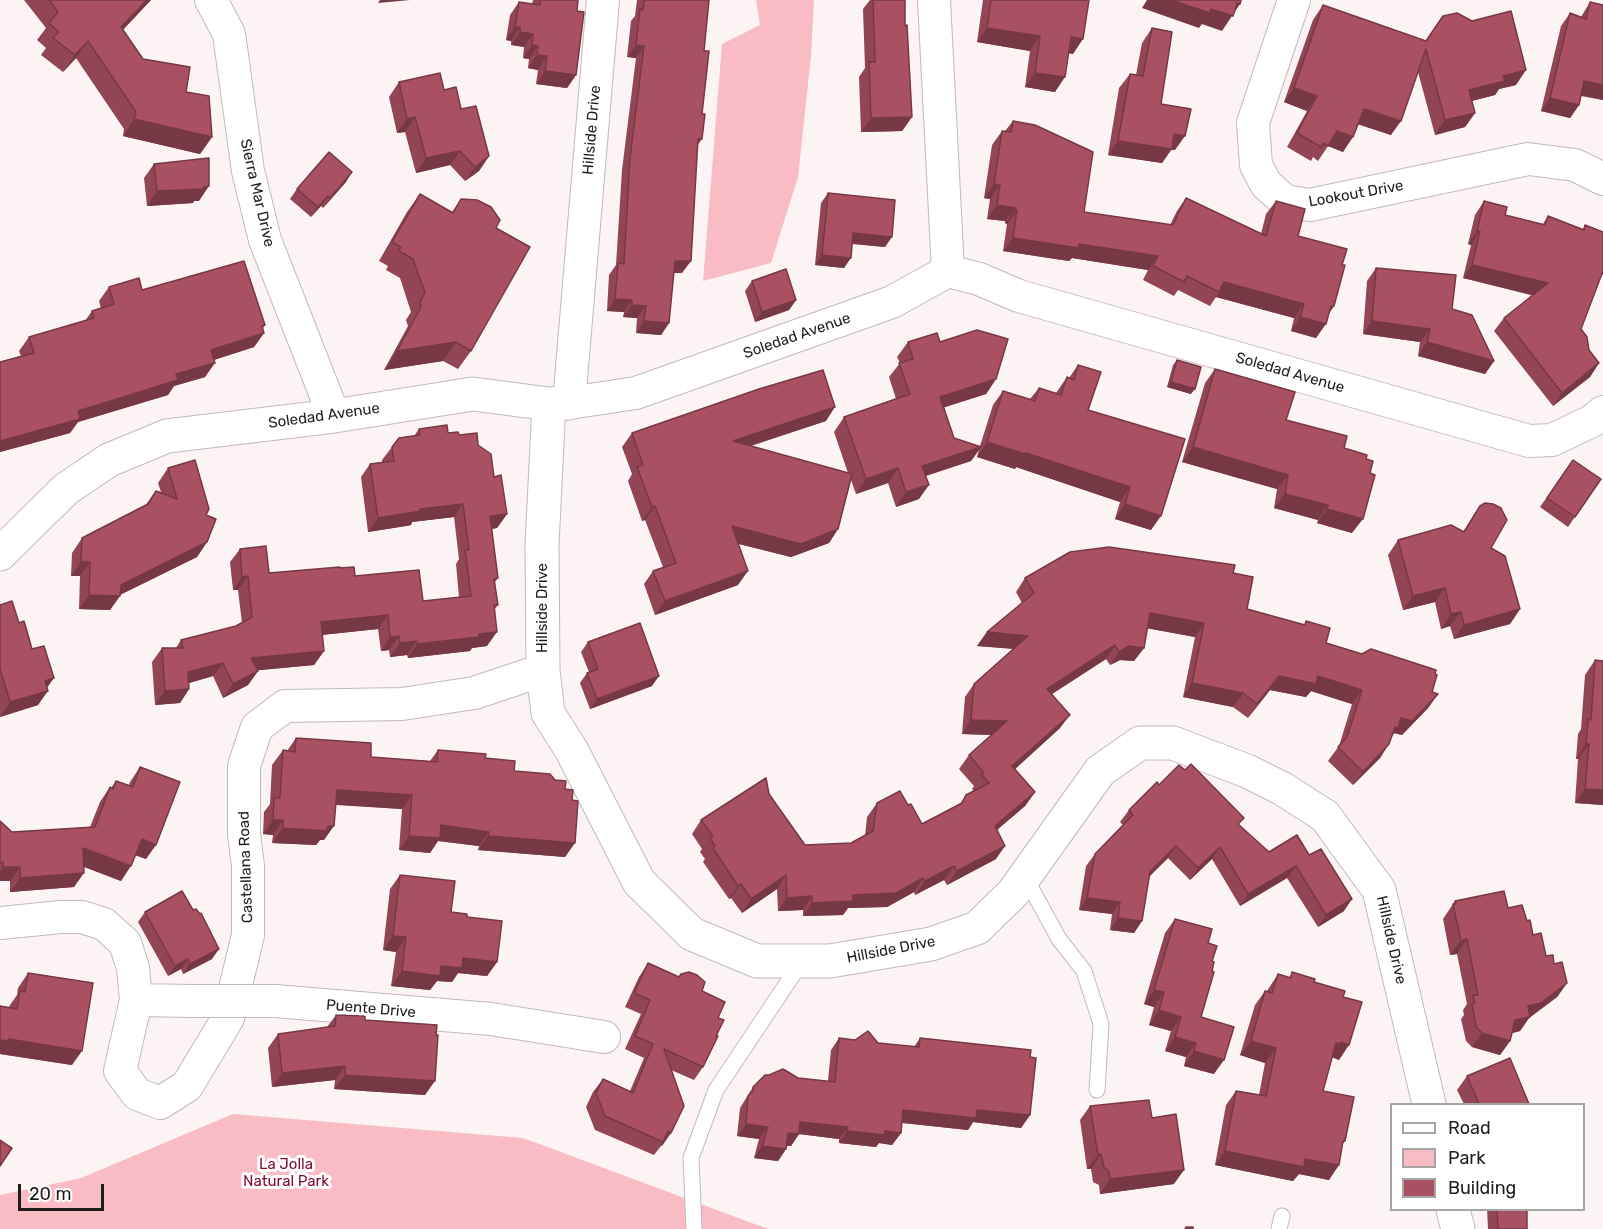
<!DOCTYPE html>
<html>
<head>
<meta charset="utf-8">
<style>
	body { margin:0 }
	#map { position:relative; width:1603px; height:1229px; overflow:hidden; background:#fcf3f4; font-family:Rubik,sans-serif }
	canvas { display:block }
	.legend { position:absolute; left:1390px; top:1103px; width:195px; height:108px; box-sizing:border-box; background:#fff; border:2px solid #a6a5a5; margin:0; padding:8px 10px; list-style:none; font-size:18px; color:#201d1d }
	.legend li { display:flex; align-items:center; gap:12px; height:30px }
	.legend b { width:30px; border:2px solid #a6a5a5 }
	.scale { position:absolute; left:18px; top:1184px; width:86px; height:27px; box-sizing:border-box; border:3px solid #201d1d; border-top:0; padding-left:8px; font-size:18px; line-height:21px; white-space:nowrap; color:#201d1d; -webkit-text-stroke:4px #fff; paint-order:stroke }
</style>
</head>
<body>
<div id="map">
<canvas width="1603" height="1229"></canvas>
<ul class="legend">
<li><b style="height:8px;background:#fff"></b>Road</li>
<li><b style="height:16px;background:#f9bcc5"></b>Park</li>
<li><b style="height:16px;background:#aa5063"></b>Building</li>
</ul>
<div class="scale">20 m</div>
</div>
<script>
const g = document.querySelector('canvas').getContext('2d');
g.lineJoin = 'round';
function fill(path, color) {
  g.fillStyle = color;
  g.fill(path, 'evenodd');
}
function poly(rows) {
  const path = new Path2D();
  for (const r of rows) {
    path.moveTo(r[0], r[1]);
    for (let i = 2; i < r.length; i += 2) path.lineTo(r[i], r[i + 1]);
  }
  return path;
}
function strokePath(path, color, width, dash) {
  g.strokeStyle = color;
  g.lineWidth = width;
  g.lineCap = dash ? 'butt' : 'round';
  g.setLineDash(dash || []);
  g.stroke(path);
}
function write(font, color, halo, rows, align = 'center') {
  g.font = font + ' Rubik,sans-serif';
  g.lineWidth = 6;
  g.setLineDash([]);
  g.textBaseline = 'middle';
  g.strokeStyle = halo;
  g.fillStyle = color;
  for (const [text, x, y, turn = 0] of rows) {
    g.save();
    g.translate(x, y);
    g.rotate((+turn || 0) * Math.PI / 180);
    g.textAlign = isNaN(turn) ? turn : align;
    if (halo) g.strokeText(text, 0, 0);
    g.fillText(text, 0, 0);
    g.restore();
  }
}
const green = poly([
	[756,0,814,0,811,56,798,177,771,263,703,281,722,44,760,25],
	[233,1114,523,1138,768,1229,0,1229,0,1195,81,1178]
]);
const lane = poly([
	[1025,877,1059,939,1084,971,1101,1024,1097,1090],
	[694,1229,691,1158,716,1090,802,961],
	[1279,1229,1282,1216]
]);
const street = poly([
	[211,0,229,34,248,171,265,240,334,416],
	[603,0,569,403,636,393,892,302,948,271,979,279,1019,296,1529,441,1552,440,1592,421,1603,412],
	[934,0,948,271],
	[1294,0,1253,123,1256,165,1266,184,1285,201,1310,205,1528,159,1575,165,1603,179],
	[0,923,61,917,82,917,104,924,125,943,133,968,136,1000,120,1071,137,1094,160,1103,187,1086,228,1018,248,935,248,866,244,834,244,766,257,727,285,706,402,704,474,693,543,670],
	[136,1000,193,1001],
	[275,1001,491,1019,604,1037]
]);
const secondary = poly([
	[549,404,542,545,543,670,548,713,572,751,639,882,692,934,757,961,830,961,931,944,977,928,1013,893,1100,771,1140,743,1173,743,1247,771,1283,789,1325,816,1379,890,1429,1104],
	[0,554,66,489,109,460,167,436,334,416,473,394,549,404,569,403],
	[1453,1210,1458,1229]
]);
const streetBridge = poly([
	[193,1001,275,1001]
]);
const wall = poly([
	[24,0,151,0,123,30,143,59,186,92,212,137,200,154,123,136,124,129,76,58,63,72,41,55,46,48,37,40,46,28],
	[533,0,578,0,577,11,576,75,567,88,536,84,538,70,528,68,529,59,523,58,524,47,511,45,511,41,506,40,510,15,519,2,532,4],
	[637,0,709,0,704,51,702,139,697,146,682,273,674,273,669,323,661,335,636,333,637,318,623,317,624,312,607,311,609,275,616,265,622,170,636,58,627,57,631,21,635,16],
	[870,0,905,0,905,26,912,117,902,131,861,132,859,77,865,68,863,9],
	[983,0,1089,0,1073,54,1069,53,1055,92,1025,87,1030,51,977,42],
	[1590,2,1603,5,1603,100,1581,96,1579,105,1570,118,1541,111,1561,26,1570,13,1581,17],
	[1323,5,1426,41,1443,16,1516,85,1499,89,1495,95,1472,101,1475,113,1465,127,1435,135,1418,72,1391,135,1358,124,1343,152,1328,146,1318,161,1313,157,1311,161,1287,147,1307,111,1284,102,1313,20],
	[1152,28,1161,104,1175,150,1171,150,1162,163,1108,155,1119,88,1130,74,1136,75,1142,43],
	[399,82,444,90,461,109,489,156,479,171,465,181,450,165,416,173,405,132,397,133,389,97],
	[1013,121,1084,212,1170,225,1177,211,1186,198,1261,234,1266,214,1276,201,1298,236,1328,315,1316,338,1291,331,1294,318,1216,297,1210,306,1178,290,1174,296,1143,280,1148,270,1072,258,1069,261,1003,251,1007,224,1005,223,1005,221,987,219,990,199,984,198,992,145,1002,131,1005,131],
	[154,164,199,201,194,201,193,203,147,206,144,178],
	[346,182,323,208,321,206,311,217,290,199,297,189],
	[828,193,885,247,852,244,844,268,815,265,821,203],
	[420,194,452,212,461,199,496,228,471,351,458,369,443,361,384,370,408,326,406,320,411,312,400,278,386,270,388,266,379,261,407,212],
	[1484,201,1505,215,1543,224,1548,216,1583,229,1585,225,1603,232,1603,274,1600,278,1581,329,1589,350,1599,363,1590,377,1553,406,1494,331,1504,318,1533,295,1463,278,1471,245,1468,244,1475,215],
	[1376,268,1452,309,1494,361,1485,374,1418,356,1420,342,1363,334,1367,281],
	[752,281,796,300,789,310,755,322,745,291],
	[109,287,142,290,262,329,264,333,254,347,214,360,205,377,174,386,168,395,78,422,70,433,0,452,0,362,21,356,19,351,29,337,85,321,92,311,101,308,99,301],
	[908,342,940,342,996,379,986,394,944,407,954,438,980,446,993,405,1003,391,1030,399,1039,388,1056,393,1067,377,1069,378,1078,365,1088,410,1185,439,1151,530,1115,519,1120,502,1016,467,1015,469,977,457,979,450,971,461,926,476,919,499,896,507,888,483,856,494,851,480,838,529,829,543,791,557,739,544,738,585,655,615,644,584,653,571,663,567,645,520,642,521,628,481,632,474,622,447,632,433,826,421,751,446,848,473,834,432,844,417,896,399,889,377,900,363,897,357],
	[1177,360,1191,394,1167,387,1173,365],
	[1215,369,1286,420,1344,448,1352,533,1317,523,1318,520,1274,508,1277,489,1182,462,1205,383],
	[419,429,459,435,478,445,494,477,507,514,497,528,492,529,498,578,495,582,498,605,494,610,487,646,472,648,470,651,408,658,407,655,390,657,389,650,381,651,378,629,322,635,324,651,314,665,257,670,258,671,248,685,223,698,213,676,189,683,189,689,180,703,155,705,152,662,162,648,176,648,181,640,236,626,242,623,238,590,233,590,230,562,240,549,269,573,340,568,355,576,423,601,459,597,456,564,459,559,454,517,412,522,411,525,406,526,368,532,361,477,370,464,382,462,382,460,399,438,414,436],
	[1573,460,1601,479,1568,527,1540,507],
	[168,468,206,515,207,542,197,557,121,594,110,610,79,609,80,576,71,576,72,553,82,538,145,506,156,491,161,492,158,483],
	[1480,506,1491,548,1520,609,1510,624,1454,639,1450,626,1441,629,1435,602,1403,610,1388,555,1398,540,1463,532],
	[1233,573,1247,609,1304,625,1306,621,1326,643,1362,654,1435,674,1432,692,1438,694,1428,708,1402,735,1394,733,1380,758,1353,785,1328,761,1339,746,1352,704,1311,691,1306,697,1270,690,1248,718,1233,707,1183,697,1195,637,1147,628,1144,648,1134,661,1120,660,1110,665,1106,659,1052,694,1060,728,1015,769,1035,792,1025,806,997,830,996,859,947,885,944,880,915,895,914,892,887,907,848,908,843,915,803,916,803,910,778,911,777,889,742,913,731,898,729,899,703,862,705,859,700,852,702,849,692,834,701,820,769,794,805,845,851,843,865,836,867,817,877,803,908,805,922,824,960,804,966,795,974,791,972,789,974,786,959,769,969,755,991,735,962,734,965,697,974,684,1013,649,977,646,987,632,1022,603,1016,592,1025,578],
	[0,605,19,623,32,649,47,688,38,705,0,717],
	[588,642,652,686,590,709,580,683,587,673,589,672,581,652],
	[1595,660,1603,805,1575,803,1578,759,1576,759,1578,734,1581,729,1585,675],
	[296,738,371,757,430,761,438,750,485,758,514,771,555,780,565,789,565,857,478,850,479,846,438,841,430,853,399,850,402,809,336,805,324,840,320,840,316,845,272,843,273,835,263,834,264,812,270,804,272,765,283,750,287,751],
	[140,767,146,859,135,855,121,881,84,867,74,887,10,892,10,881,0,881,0,821,12,832,90,827,100,802,110,787,111,788,116,781,129,785,130,782],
	[1159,785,1239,825,1269,852,1297,835,1344,911,1318,927,1287,878,1240,906,1212,859,1190,880,1168,858,1149,876,1142,921,1134,933,1110,930,1112,914,1079,910,1086,866,1095,854,1123,825,1120,822,1129,810],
	[400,875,451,912,467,917,497,962,487,976,458,973,452,982,437,981,430,990,391,986,396,952,383,950,390,889],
	[1455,901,1508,908,1533,935,1546,956,1554,964,1567,983,1557,997,1529,1018,1520,1031,1512,1033,1510,1041,1500,1055,1472,1047,1466,1041,1461,1019,1464,1015,1463,1010,1467,1004,1457,954,1450,955,1443,919],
	[193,910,212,959,183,974,181,969,168,976,138,922,145,912],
	[1175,919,1208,943,1212,961,1201,1017,1214,1074,1184,1066,1186,1057,1165,1051,1171,1031,1149,1025,1154,1007,1144,1004,1165,933],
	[648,963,679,977,681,974,702,991,718,1018,703,1067,694,1080,671,1070,671,1133,654,1155,595,1130,586,1107,593,1092,603,1079,630,1091,644,1058,625,1049,641,1014,625,1007,639,977],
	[1292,972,1343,997,1339,1060,1332,1057,1323,1091,1345,1141,1342,1145,1329,1180,1299,1174,1293,1181,1215,1165,1226,1105,1236,1091,1259,1095,1265,1063,1240,1055,1255,1005,1265,991,1267,991,1278,974,1289,978],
	[28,973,72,1065,0,1054,0,1006,9,1007,10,1005,17,995,18,988],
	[336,1015,365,1020,425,1095,334,1089,335,1080,272,1087,268,1048,278,1034,327,1027],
	[839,1038,914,1047,920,1038,1030,1057,1030,1115,1021,1128,973,1122,968,1130,902,1123,901,1133,892,1145,879,1143,876,1147,839,1143,839,1139,799,1134,791,1146,787,1146,786,1149,778,1161,754,1158,759,1139,737,1136,740,1108,753,1087,798,1078,828,1081,831,1050],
	[1467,1076,1529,1104,1464,1104,1457,1090],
	[1090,1106,1152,1118,1174,1184,1100,1194,1099,1185,1093,1182,1091,1169,1087,1169,1080,1120],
	[1487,1209,1527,1209,1527,1229,1488,1229]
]);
const shadedWall = poly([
	[147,0,151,0,109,44,121,27],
	[380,0,410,0,378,3],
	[1147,0,1171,0,1211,9,1237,3,1240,4,1222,31,1202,24,1199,28,1142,8],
	[515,27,520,27,511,41,506,40],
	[987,28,1040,36,1030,51,977,42],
	[520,32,533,34,524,47,511,45],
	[1071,37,1083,39,1073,54,1061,52],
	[88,41,76,58,63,72,75,55],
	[532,45,538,46,529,59,523,58],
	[636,45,644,46,636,58,627,57],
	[537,55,547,56,538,70,528,68],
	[1526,70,1516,85,1499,89,1495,95,1459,104,1469,90,1503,76],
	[545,71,576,75,567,88,536,84],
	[1035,73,1065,77,1055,92,1025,87],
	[1584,81,1603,85,1603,100,1575,94],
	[1294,88,1317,96,1307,111,1284,102],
	[1550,98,1579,105,1570,118,1541,111],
	[1364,109,1401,121,1391,135,1354,123],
	[1475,113,1465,127,1435,135,1445,120],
	[415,117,405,132,397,133,407,119],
	[912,117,902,131,861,132,871,118],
	[134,119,212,137,200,154,123,136],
	[1337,131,1353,137,1343,152,1328,146],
	[1174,134,1185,136,1175,150,1171,150,1162,163,1108,155,1118,141],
	[460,151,450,165,416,173,426,158],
	[489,156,479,171,465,181,475,167],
	[352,172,346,182,323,208,330,198],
	[994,184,1000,185,990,199,984,198],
	[209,186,199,201,194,201,193,203,147,206,157,191],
	[328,196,321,206,311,217,318,207],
	[997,205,1015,208,1005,221,987,219],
	[1014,210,1017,210,1007,224,1005,223],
	[1477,231,1480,231,1471,245,1468,244],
	[853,233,892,237,885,247,846,243],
	[1013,238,1079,244,1158,256,1148,270,1072,258,1069,261,1003,251],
	[822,255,851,258,844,268,815,265],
	[675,261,691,261,682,273,667,273],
	[1472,265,1548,283,1539,297,1463,278],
	[1224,282,1304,304,1294,318,1216,297],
	[615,299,632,300,624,312,607,311],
	[796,300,789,310,755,322,762,312],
	[632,305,646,306,637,318,623,317],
	[1331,306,1334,306,1325,320],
	[1300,317,1326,324,1316,338,1291,331],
	[644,321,669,323,661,335,636,333],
	[1372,321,1430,329,1420,342,1363,334],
	[265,325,258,335,264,333,254,347,201,364,211,350],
	[456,342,443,361,384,370,397,351],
	[1427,342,1494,361,1485,374,1418,356],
	[215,363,205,377,174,386,168,395,78,422,70,433,0,452,0,441,176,374],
	[1599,363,1590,377,1553,406,1562,393],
	[996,379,986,394,930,412,940,397],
	[1171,382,1195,389,1191,394,1167,387],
	[835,407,826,421,724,454,733,441],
	[987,442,1026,453,1130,487,1120,502,1016,467,1015,469,977,457],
	[981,447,971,461,912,480,922,466],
	[1193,447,1288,475,1277,489,1182,462],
	[898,468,888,483,856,494,866,479],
	[929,485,919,499,896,507,906,492],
	[1285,494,1328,505,1318,520,1274,508],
	[463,504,454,517,412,522,411,525,406,526,368,532,378,518,420,509],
	[1125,504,1161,516,1151,530,1115,519],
	[655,506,645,520,642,521,652,507],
	[1327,509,1363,519,1352,533,1317,523],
	[507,514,497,528,481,530,490,516],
	[732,526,838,529,829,543,791,557,723,540],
	[207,542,197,557,118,596,120,596,110,610,79,609,89,595,121,585],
	[81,562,90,562,80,576,71,576],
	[748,571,738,585,655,615,665,601],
	[248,576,238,590,233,590,242,577],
	[1445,588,1435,602,1403,610,1413,596],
	[1520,609,1510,624,1454,639,1464,625],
	[1461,612,1450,626,1441,629,1451,614],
	[1150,613,1204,623,1195,637,1140,627],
	[388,615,378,629,311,636,321,622],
	[497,632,487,646,472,648,470,651,408,658,417,644],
	[987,632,1028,636,1019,649,977,646],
	[399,636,389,650,381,651,390,637],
	[417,641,407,655,390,657,400,643],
	[1115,645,1106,659,1038,703,1047,689],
	[1129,646,1144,648,1134,661,1120,660,1110,665,1119,652],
	[324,651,314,665,241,672,251,658],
	[223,663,213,676,179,686,188,672],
	[258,671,248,685,223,698,233,684],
	[659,676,652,686,590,709,597,699],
	[1279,676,1318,676,1362,690,1352,704,1311,691,1306,697,1270,690,1248,718],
	[54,678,44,692,48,691,38,705,0,717,10,702,45,681],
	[1192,683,1243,693,1233,707,1183,697],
	[189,689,180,703,155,705,165,691],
	[1438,694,1428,708,1402,735,1394,733,1388,742,1386,741,1401,718],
	[1070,715,1060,728,1003,780,1012,766],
	[971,720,1007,721,997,735,962,734],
	[1389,744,1380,758,1353,785,1363,772],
	[1586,744,1589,744,1578,759,1576,759],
	[1585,789,1603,790,1603,805,1575,803],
	[337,790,412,795,402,809,327,804],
	[1035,792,1025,806,985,840,995,826],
	[273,820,283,820,273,835,263,834],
	[441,825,489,832,479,846,438,841,430,853,399,850,409,836],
	[328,826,334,826,324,840,320,840,316,845,272,843,283,828],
	[488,836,575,843,565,857,478,850],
	[142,839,156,845,146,859,132,854],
	[1005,846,996,859,947,885,957,871],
	[1176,846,1168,858,1142,884,1150,872],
	[1220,847,1212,859,1190,880,1198,868],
	[83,848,131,866,121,881,72,862],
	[954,866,944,880,915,895,925,881],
	[1296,866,1287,878,1240,906,1248,894],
	[3,867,20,867,10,881,0,881,0,871],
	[84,873,74,887,10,892,20,878],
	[786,875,777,889,742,913,751,899],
	[923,878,914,892,887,907,848,908,843,915,803,916,812,903],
	[741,884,731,898,729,899,738,886],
	[812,896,803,910,778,911,787,898],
	[1087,898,1120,902,1112,914,1079,910],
	[1352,899,1344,911,1318,927,1326,915],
	[1118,918,1142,921,1134,933,1110,930],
	[393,936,406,937,396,952,383,950],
	[1467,939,1457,954,1450,955,1461,941],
	[219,949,212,959,183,974,190,964],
	[463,958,497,962,487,976,458,973,452,982,437,981,430,990,391,986,402,971,441,966],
	[188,959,181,969,168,976,175,966],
	[1567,983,1557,997,1529,1018,1520,1031,1505,1035,1515,1020,1528,1006],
	[1154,990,1164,992,1154,1007,1144,1004],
	[1159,1010,1181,1017,1171,1031,1149,1025],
	[1482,1033,1510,1041,1500,1055,1472,1047],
	[1175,1037,1196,1043,1186,1057,1165,1051],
	[9,1039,82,1051,72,1065,0,1054,0,1040],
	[1251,1041,1276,1048,1265,1063,1240,1055],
	[1341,1042,1349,1045,1339,1060,1332,1057,1336,1043],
	[1194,1051,1224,1060,1214,1074,1184,1066],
	[345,1066,335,1080,272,1087,282,1073],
	[345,1075,435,1081,425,1095,334,1089],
	[903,1110,977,1110,1030,1115,1021,1128,973,1122,968,1130,895,1122],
	[800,1122,848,1127,839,1139,799,1134,791,1146,779,1145,788,1133],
	[746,1124,768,1127,759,1139,737,1136],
	[668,1131,671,1133,662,1146,661,1146],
	[847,1131,885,1131,901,1133,892,1145,879,1143,876,1147,839,1143],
	[762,1146,786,1149,778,1161,754,1158],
	[1225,1151,1305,1159,1339,1165,1329,1180,1299,1174,1293,1181,1215,1165],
	[1101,1154,1091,1169,1087,1169,1098,1155],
	[1184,1170,1174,1184,1100,1194,1110,1179]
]);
const building = poly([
	[49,0,147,0,121,27,143,59,190,67,186,92,209,96,212,137,134,119,136,112,88,41,75,55,53,38,59,32,49,23,58,12,49,0],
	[540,0,578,0,577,11,584,12,576,75,545,71,547,56,537,55,538,46,532,45,533,34,520,32,520,27,515,27,519,2,540,5,540,0],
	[644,0,709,0,704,51,709,51,702,114,705,114,702,139,698,139,691,261,675,261,669,323,644,321,646,306,632,305,632,300,615,299,618,263,624,264,630,158,644,46,636,45,640,9,643,10,644,0],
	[873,0,905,0,905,26,907,25,912,117,871,118,869,62,875,62,873,0],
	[991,0,1089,0,1083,39,1071,37,1065,77,1035,73,1040,36,987,28,991,0],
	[1171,0,1241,0,1240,4,1237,3,1233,16,1211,9,1210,13,1171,0],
	[1590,2,1603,5,1603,85,1584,81,1579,105,1550,98,1570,13,1586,19,1590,2],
	[1323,5,1426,41,1443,16,1457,13,1472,21,1511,11,1526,70,1503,76,1505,81,1469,90,1475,113,1445,120,1426,49,1401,121,1364,109,1353,137,1337,131,1328,146,1323,143,1321,147,1297,133,1317,96,1294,88,1323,5],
	[1152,28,1172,32,1161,104,1191,109,1185,136,1174,134,1172,149,1118,141,1130,74,1143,76,1152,28],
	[440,73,444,90,456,87,461,109,476,106,489,156,475,167,460,151,426,158,415,117,407,119,399,82,440,73],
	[1013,121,1035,125,1093,152,1084,212,1173,225,1186,198,1266,236,1276,201,1305,209,1298,236,1347,249,1342,265,1345,265,1334,306,1331,306,1326,324,1300,317,1304,304,1224,282,1219,292,1187,276,1184,282,1153,266,1158,256,1079,244,1079,248,1013,238,1017,210,1014,210,1015,208,997,205,1000,185,994,184,1002,131,1011,132,1013,121],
	[329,152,352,172,330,198,328,196,318,207,297,189,329,152],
	[209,158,209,186,203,187,203,189,157,191,154,164,209,158],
	[828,193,895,200,892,237,853,233,851,258,822,255,828,193],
	[420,194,453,213,461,199,477,200,491,207,500,220,496,228,530,247,471,351,456,342,397,351,421,307,420,302,425,293,413,259,399,251,401,247,392,242,420,194],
	[1484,201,1507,207,1505,215,1545,225,1548,216,1584,230,1585,225,1603,232,1603,271,1581,329,1587,337,1589,350,1599,363,1562,393,1504,318,1548,283,1472,265,1480,231,1477,231,1484,201],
	[244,261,265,325,262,326,264,333,211,350,215,363,176,374,178,380,78,411,80,419,0,441,0,362,34,353,29,337,94,318,92,311,114,304,109,287,139,278,142,290,244,261],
	[1376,268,1456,275,1452,309,1472,315,1494,361,1427,342,1430,329,1372,321,1376,268],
	[786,269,796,300,762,312,752,281,786,269],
	[977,330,1008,339,996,379,940,397,954,438,981,447,922,466,929,485,906,492,898,468,866,479,844,417,910,394,899,363,913,359,908,342,937,333,940,342,977,330],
	[1177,360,1201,367,1195,389,1171,382,1177,360],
	[1078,365,1101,372,1088,410,1185,439,1161,516,1125,504,1130,487,1026,453,1025,454,987,442,1003,391,1035,401,1039,388,1061,395,1067,377,1074,380,1078,365],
	[1215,369,1295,392,1286,420,1347,436,1344,448,1367,455,1366,459,1373,461,1370,473,1375,475,1363,519,1327,509,1328,505,1285,494,1288,475,1193,447,1215,369],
	[823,370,835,407,733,441,852,474,838,529,801,544,732,526,748,571,665,601,653,571,676,563,655,506,652,507,637,467,643,465,632,433,759,389,823,370],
	[447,425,448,433,458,432,459,435,477,433,478,445,491,454,494,477,501,475,507,514,490,516,498,578,494,579,498,605,494,605,497,632,479,634,479,637,417,644,417,641,400,643,399,636,390,637,388,615,321,622,324,651,251,658,258,671,233,684,223,663,188,672,189,689,165,691,162,648,183,648,181,640,236,626,252,617,248,576,242,577,240,549,266,546,269,573,340,567,340,568,354,567,355,576,419,570,423,601,471,596,465,550,469,550,463,504,420,509,420,511,415,512,378,518,370,464,394,461,392,447,399,438,420,435,419,429,447,425],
	[195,460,209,509,206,515,216,519,207,542,121,585,120,596,89,595,90,562,81,562,82,538,148,504,156,491,177,499,168,468,195,460],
	[1573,460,1601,479,1575,517,1547,498,1573,460],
	[1485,503,1493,504,1501,508,1507,520,1491,548,1505,556,1520,609,1464,625,1461,612,1451,614,1445,588,1413,596,1398,540,1451,525,1464,532,1480,506,1485,503],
	[1109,547,1235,565,1233,573,1253,577,1247,609,1305,625,1306,621,1330,628,1326,643,1362,654,1371,649,1436,670,1435,674,1437,675,1432,692,1438,694,1412,721,1401,718,1398,728,1395,727,1389,744,1363,772,1338,747,1347,737,1362,690,1318,676,1316,684,1279,676,1257,704,1243,693,1192,683,1204,623,1150,613,1144,648,1129,646,1119,652,1115,645,1047,689,1070,715,1012,766,1035,792,995,826,1005,846,957,871,954,866,925,881,923,878,896,893,853,895,853,901,812,903,812,896,787,898,786,875,751,899,741,884,738,886,713,848,715,846,710,838,713,836,701,820,766,778,769,794,805,845,851,843,873,831,877,803,900,791,908,805,911,804,922,824,962,803,966,795,989,783,982,775,984,773,969,755,1007,721,971,720,974,684,1028,636,987,632,1034,593,1025,578,1070,552,1109,547],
	[12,601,19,623,24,621,32,649,44,646,54,678,45,681,48,691,10,702,0,669,0,605,12,601],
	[640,623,659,676,597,699,587,673,598,669,588,642,640,623],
	[1595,660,1603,661,1603,790,1585,789,1589,744,1586,744,1588,719,1591,720,1595,660],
	[296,738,371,743,371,757,437,762,438,750,486,754,485,758,515,761,514,771,550,774,555,780,566,781,565,789,573,790,572,800,578,801,575,843,488,836,489,832,441,825,440,838,409,836,412,795,337,790,334,826,328,826,326,831,283,828,283,820,273,820,274,798,280,798,283,750,295,752,296,738],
	[1191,764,1244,818,1238,824,1269,852,1297,835,1309,855,1321,849,1352,899,1326,915,1296,866,1248,894,1220,847,1198,868,1176,846,1150,872,1142,921,1118,918,1120,902,1087,898,1095,854,1133,815,1129,810,1157,782,1159,785,1179,765,1185,770,1191,764],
	[140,767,180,782,156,845,142,839,131,866,83,848,84,873,20,878,20,867,3,867,3,862,0,863,0,821,12,832,95,827,110,787,113,789,116,781,133,787,140,767],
	[400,875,455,881,451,912,467,914,467,917,502,921,497,962,463,958,462,968,441,966,440,976,402,971,406,937,393,936,400,875],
	[182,891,193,910,196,909,200,914,201,913,219,949,190,964,188,959,175,966,145,912,182,891],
	[1504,891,1508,908,1522,905,1527,921,1530,920,1533,935,1541,933,1546,956,1553,955,1554,964,1562,962,1567,983,1541,1003,1528,1006,1530,1017,1515,1020,1510,1041,1482,1033,1476,1027,1472,1004,1475,1003,1473,995,1478,995,1467,939,1461,941,1453,904,1456,904,1455,901,1504,891],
	[1175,919,1212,929,1208,943,1217,946,1212,961,1214,962,1212,971,1214,972,1201,1017,1234,1027,1224,1060,1194,1051,1196,1043,1175,1037,1181,1017,1159,1010,1164,992,1154,990,1175,919],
	[648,963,679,977,681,974,689,972,697,975,705,982,702,991,725,1002,718,1018,724,1020,716,1036,718,1036,703,1067,664,1049,684,1106,671,1133,668,1131,663,1142,605,1116,596,1093,603,1079,633,1093,653,1044,635,1036,650,1000,634,993,648,963],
	[1292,972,1315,979,1314,982,1345,991,1343,997,1362,1002,1349,1045,1341,1042,1341,1044,1336,1043,1323,1091,1354,1097,1345,1141,1343,1141,1339,1165,1305,1159,1304,1167,1225,1151,1236,1091,1266,1096,1276,1048,1251,1041,1265,991,1272,993,1278,974,1291,978,1292,972],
	[28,973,93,983,82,1051,9,1039,9,1041,0,1040,0,1006,17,1009,20,991,25,992,28,973],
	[336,1015,365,1016,365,1020,437,1025,436,1035,438,1035,435,1081,345,1075,345,1066,282,1073,278,1034,335,1026,336,1015],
	[868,1031,878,1043,919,1047,920,1038,1031,1050,1030,1057,1036,1058,1030,1115,977,1110,976,1118,903,1110,901,1133,885,1131,885,1135,847,1131,848,1127,800,1122,799,1134,788,1133,786,1149,762,1146,768,1127,746,1124,748,1096,753,1091,753,1087,765,1075,769,1075,783,1069,798,1078,835,1082,839,1038,855,1040,868,1031],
	[1510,1058,1529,1104,1479,1104,1467,1076,1510,1058],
	[1149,1100,1152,1118,1176,1114,1184,1170,1110,1179,1109,1171,1104,1167,1101,1154,1098,1155,1090,1106,1149,1100],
	[0,1140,12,1148,0,1166,0,1140],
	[1497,1209,1527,1209,1527,1229,1498,1229,1497,1209],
	[1186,1227,1193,1227,1193,1229,1185,1229,1186,1227]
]);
const streetNames = [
	["Hillside Drive",592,130,-85],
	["Sierra Mar Drive",257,193,77],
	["Lookout Drive",1356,194,-10],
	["Soledad Avenue",797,336,-19],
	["Soledad Avenue",1290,373,16],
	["Soledad Avenue",324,416,-8],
	["Hillside Drive",543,608,-90],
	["Castellana Road",246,867,-92],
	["Hillside Drive",1391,940,77],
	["Hillside Drive",891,950,-11],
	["Puente Drive",371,1009,5]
];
const parkNames = [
	["La Jolla",286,1165],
	["Natural Park",286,1182]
];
fill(green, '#f9bcc5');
strokePath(lane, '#c2b9ba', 17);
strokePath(street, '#c2b9ba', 34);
strokePath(secondary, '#c2b9ba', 35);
strokePath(lane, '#fff', 15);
strokePath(street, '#fff', 32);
strokePath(secondary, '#fff', 33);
strokePath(streetBridge, '#c2b9ba', 34, []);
strokePath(streetBridge, '#fff', 32);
fill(wall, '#924555');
fill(shadedWall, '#773845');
fill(building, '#aa5063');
strokePath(building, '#773845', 1.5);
write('15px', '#201d1d', '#fff', streetNames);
write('15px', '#7f0934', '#fff', parkNames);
</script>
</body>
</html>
